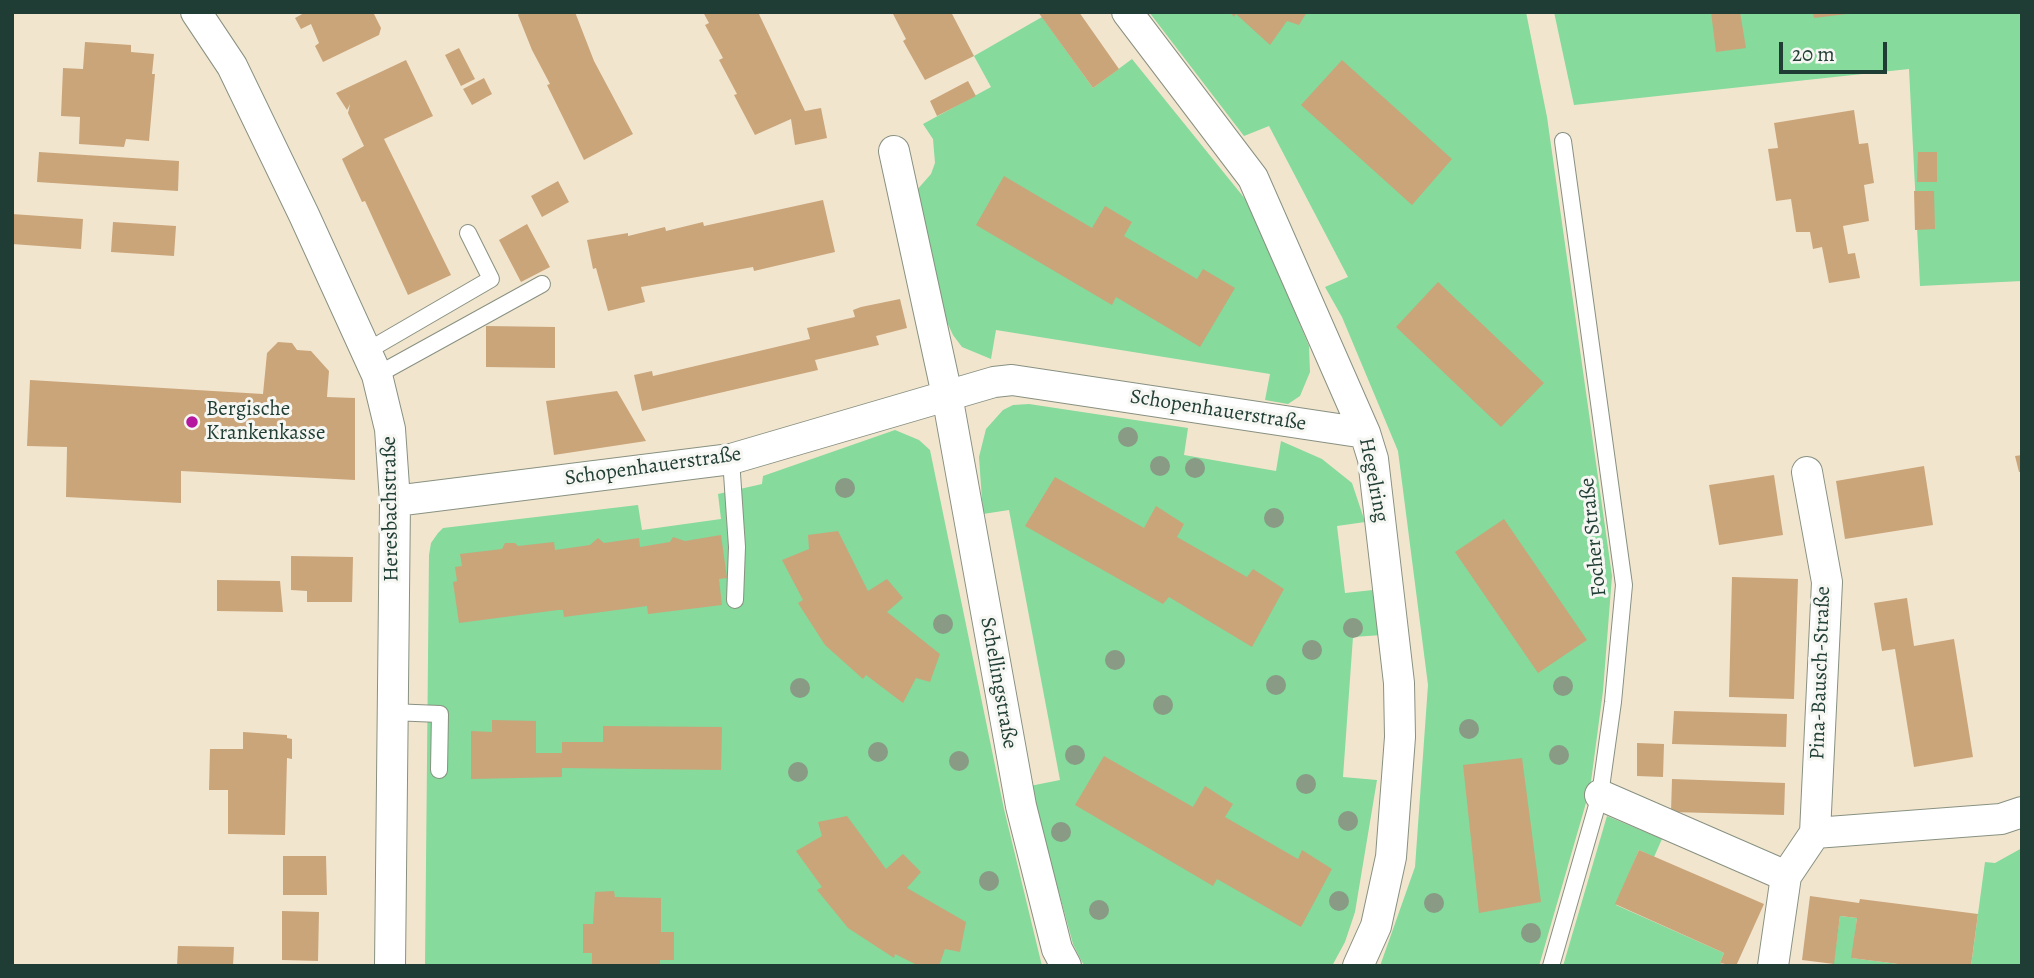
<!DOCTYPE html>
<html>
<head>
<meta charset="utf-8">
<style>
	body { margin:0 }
	#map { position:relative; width:2034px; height:978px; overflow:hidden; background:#f2e5ce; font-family:Alegreya,serif }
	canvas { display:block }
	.frame { position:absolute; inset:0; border:14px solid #1f3d34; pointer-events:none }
	.scale { position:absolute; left:1779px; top:42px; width:108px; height:32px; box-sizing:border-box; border:4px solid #1f3d34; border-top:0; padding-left:9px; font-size:21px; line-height:24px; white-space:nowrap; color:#1f3d34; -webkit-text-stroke:5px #f6f6f2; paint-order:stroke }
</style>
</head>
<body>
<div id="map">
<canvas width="2034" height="978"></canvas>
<div class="frame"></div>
<div class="scale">20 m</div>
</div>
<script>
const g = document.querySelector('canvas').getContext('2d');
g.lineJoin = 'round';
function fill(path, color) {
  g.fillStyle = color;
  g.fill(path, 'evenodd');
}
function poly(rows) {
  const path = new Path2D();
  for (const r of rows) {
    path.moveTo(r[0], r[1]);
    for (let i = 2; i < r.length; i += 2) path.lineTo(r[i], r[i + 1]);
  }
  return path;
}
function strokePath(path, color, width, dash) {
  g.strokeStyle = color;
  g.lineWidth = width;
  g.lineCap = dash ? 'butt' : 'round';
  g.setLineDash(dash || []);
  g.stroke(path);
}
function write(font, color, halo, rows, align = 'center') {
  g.font = font + ' Alegreya,serif';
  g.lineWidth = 6;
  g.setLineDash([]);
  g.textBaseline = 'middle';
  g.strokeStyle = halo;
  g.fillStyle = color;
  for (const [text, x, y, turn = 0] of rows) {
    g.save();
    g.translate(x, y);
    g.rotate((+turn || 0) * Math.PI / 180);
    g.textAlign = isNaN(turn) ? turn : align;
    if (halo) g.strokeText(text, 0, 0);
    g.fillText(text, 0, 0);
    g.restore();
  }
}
const green = poly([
	[1149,12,1526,12,1547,117,1612,576,1603,691,1590,789,1539,966,1380,966,1415,867,1428,685,1398,451,1342,317,1325,287,1348,277,1269,126,1244,136],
	[1554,12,2022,12,2022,281,1920,286,1909,69,1574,105],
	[1042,17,1093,88,1132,59,1250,205,1309,346,1310,372,1300,396,1288,404,1265,400,1270,374,996,330,991,359,962,347,953,335,945,318,916,191,931,174,935,163,933,139,923,124,991,87,974,56],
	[1029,404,1188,428,1184,455,1276,471,1281,441,1322,459,1352,483,1365,522,1337,526,1345,593,1373,590,1382,635,1353,637,1343,777,1377,780,1355,912,1345,942,1332,966,1085,966,1082,962,1073,944,1030,786,1060,780,1009,510,983,514,979,457,986,429,1003,410,1013,405],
	[895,430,919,440,930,450,1004,809,1042,966,425,966,429,555,431,543,438,533,443,528,638,505,642,530,721,519,718,494,762,484,763,476],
	[1607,816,1662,839,1654,857,1639,850,1616,905,1724,953,1720,963,1726,966,1563,966],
	[2022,848,2022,966,1971,966,1985,862,1995,863],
	[1840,916,1857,918,1852,958,1914,966,1833,966]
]);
const building = poly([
	[306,12,373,12,381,28,379,35,323,62,315,46,319,43,311,24,301,29,295,18],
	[520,12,575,12,594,61,633,134,584,160,547,85,550,84,532,50,518,15],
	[703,12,758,12,805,111,821,108,827,138,795,145,791,119,755,135,734,95,737,94,719,60,723,58,705,25,709,23],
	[892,12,951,12,974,56,925,80,903,41,906,39],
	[1038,12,1079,12,1119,69,1093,88],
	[1230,12,1307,12,1299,25,1287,21,1270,45,1236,14,1234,17],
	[1711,12,1740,12,1746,48,1716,52],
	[1813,12,1847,12,1847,14,1814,18],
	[85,42,131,45,131,52,154,54,152,74,155,74,149,141,126,139,124,147,79,144,80,117,61,116,63,68,83,69],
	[459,48,475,79,461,86,445,55],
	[406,60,433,116,384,139,451,275,408,295,365,201,362,202,342,159,364,146,348,113,350,104,347,110,336,93],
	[1342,60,1452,159,1412,205,1301,105],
	[484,78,492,94,472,105,463,89],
	[968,81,976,96,937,116,930,101],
	[1854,110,1859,144,1868,143,1874,183,1864,185,1869,221,1843,226,1848,254,1855,253,1860,278,1829,283,1822,247,1813,249,1810,232,1796,232,1791,199,1776,201,1768,149,1778,148,1774,123],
	[39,152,179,161,178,191,37,182],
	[1918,152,1937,152,1937,182,1917,182],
	[1004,176,1092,228,1105,206,1132,222,1124,236,1197,279,1203,269,1235,288,1200,347,1116,297,1112,305,976,225],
	[558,181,569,202,542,217,531,196],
	[1914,191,1934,191,1935,229,1915,230],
	[823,200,835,252,754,271,753,267,641,287,645,302,608,311,596,268,593,269,587,240,628,233,628,236,665,227,666,231,703,222,704,226],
	[12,214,83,219,81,249,12,244],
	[113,222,176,226,174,256,111,252],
	[527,224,550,267,521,282,499,240],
	[1438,282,1544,383,1501,427,1396,327],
	[900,299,907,328,876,336,879,345,815,360,818,370,642,411,634,375,652,371,653,376,810,339,807,328,855,317,853,310,861,307],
	[486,326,555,327,555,368,486,367],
	[278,342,292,343,297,350,311,351,329,371,327,397,355,398,355,480,181,471,181,503,66,497,67,447,27,446,30,380,263,394,267,353],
	[617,391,646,441,554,455,546,401],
	[2022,455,2022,472,2019,472,2015,456],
	[1924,466,1933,525,1845,539,1836,481],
	[1774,475,1783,535,1719,545,1709,485],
	[1055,477,1144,528,1156,506,1184,524,1177,537,1247,577,1253,569,1284,589,1252,647,1169,597,1163,604,1025,526],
	[1504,519,1587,640,1538,673,1455,552],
	[838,531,868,591,887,579,903,598,887,612,940,654,930,682,916,678,903,703,866,675,863,679,825,645,798,603,803,600,782,560,809,549,808,535],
	[721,535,727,578,719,579,722,605,648,614,647,606,564,617,563,610,558,610,459,623,453,582,457,581,455,567,462,566,460,554,502,549,505,543,515,543,518,546,554,542,555,550,590,545,598,538,604,543,639,538,640,547,670,542,673,537,685,541],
	[291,556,353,557,352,602,307,602,307,591,291,590],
	[1732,577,1798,579,1794,699,1729,697],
	[217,580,280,581,283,612,217,611],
	[1907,598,1914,646,1954,639,1973,757,1914,767,1895,649,1882,651,1874,603],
	[1674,711,1787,714,1786,747,1672,744],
	[492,720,536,721,536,753,562,753,562,742,603,742,603,726,722,727,721,770,562,768,562,777,471,779,471,731,492,732],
	[243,732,287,735,287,738,292,739,292,759,287,758,285,835,228,834,228,790,209,790,210,749,243,749],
	[1637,743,1664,744,1663,777,1637,776],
	[1104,756,1193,807,1205,786,1233,804,1225,817,1298,859,1302,850,1332,869,1301,927,1217,879,1213,886,1075,805],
	[1522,758,1541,902,1479,913,1463,765],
	[1672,779,1785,783,1784,815,1671,812],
	[847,816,886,869,903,854,921,872,907,888,966,922,960,952,945,949,939,966,919,966,895,954,894,958,848,928,817,890,822,887,796,851,822,836,818,822],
	[1639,850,1764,904,1736,966,1720,963,1724,953,1615,904],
	[283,856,326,856,327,895,283,895],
	[614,891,615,897,661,898,661,932,674,932,674,960,660,960,660,966,592,966,592,953,583,953,583,924,593,924,595,892],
	[1810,896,1859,903,1860,899,1978,914,1971,966,1914,966,1851,958,1857,918,1840,916,1834,964,1802,960],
	[282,911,319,912,318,961,282,960],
	[178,946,234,947,233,966,177,966]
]);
const service = poly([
	[367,351,491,279,468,233],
	[377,375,542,284],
	[731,459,737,547,735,600],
	[391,712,440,714,439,770],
	[1551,966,1600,795,1613,702,1624,585,1563,141]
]);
const minor = poly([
	[196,12,232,66,304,215,377,375,390,429,395,501,390,966],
	[1127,12,1253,178,1365,433,1373,459,1399,683,1400,737,1391,857,1376,926,1358,966],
	[894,151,947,395,1021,806,1057,949,1066,966],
	[395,501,731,459,994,382,1012,380,1365,433],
	[1600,795,1786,876],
	[1815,833,2001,819,2022,812],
	[1773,966,1786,876,1815,833,1827,582,1807,472]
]);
const trees = [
	[1128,437],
	[1160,466],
	[1195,468],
	[845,488],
	[1274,518],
	[943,624],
	[1353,628],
	[1312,650],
	[1115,660],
	[1276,685],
	[1563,686],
	[800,688],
	[1163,705],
	[1469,729],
	[878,752],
	[1075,755],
	[1559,755],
	[959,761],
	[798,772],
	[1306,784],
	[1348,821],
	[1061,832],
	[989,881],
	[1339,901],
	[1434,903],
	[1099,910],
	[1531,933]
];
const markers = [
	[192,422,7,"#b5179e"]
];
const poiNames = [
	["Bergische",206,410],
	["Krankenkasse",206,434]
];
const streetNames = [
	["Schopenhauerstraße",1218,411,9],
	["Schopenhauerstraße",653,467,-8],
	["Hegelring",1373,480,79],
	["Heresbachstraße",391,509,-91],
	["Focher Straße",1594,537,-96],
	["Pina-Bausch-Straße",1821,673,-88],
	["Schellingstraße",998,683,80]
];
fill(green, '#85da9c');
fill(building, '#caa57a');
strokePath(service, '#889181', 18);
strokePath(minor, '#889181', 32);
strokePath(service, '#fff', 16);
strokePath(minor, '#fff', 30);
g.fillStyle = '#899a85';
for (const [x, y] of trees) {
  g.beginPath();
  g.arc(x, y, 10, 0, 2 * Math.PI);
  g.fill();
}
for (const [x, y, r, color] of markers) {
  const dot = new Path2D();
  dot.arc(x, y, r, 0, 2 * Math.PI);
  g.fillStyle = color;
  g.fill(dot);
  strokePath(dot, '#f6f6f2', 2.5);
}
write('21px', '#1f3d34', '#f6f6f2', poiNames, 'left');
write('21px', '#1f3d34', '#f6f6f2', streetNames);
</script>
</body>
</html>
